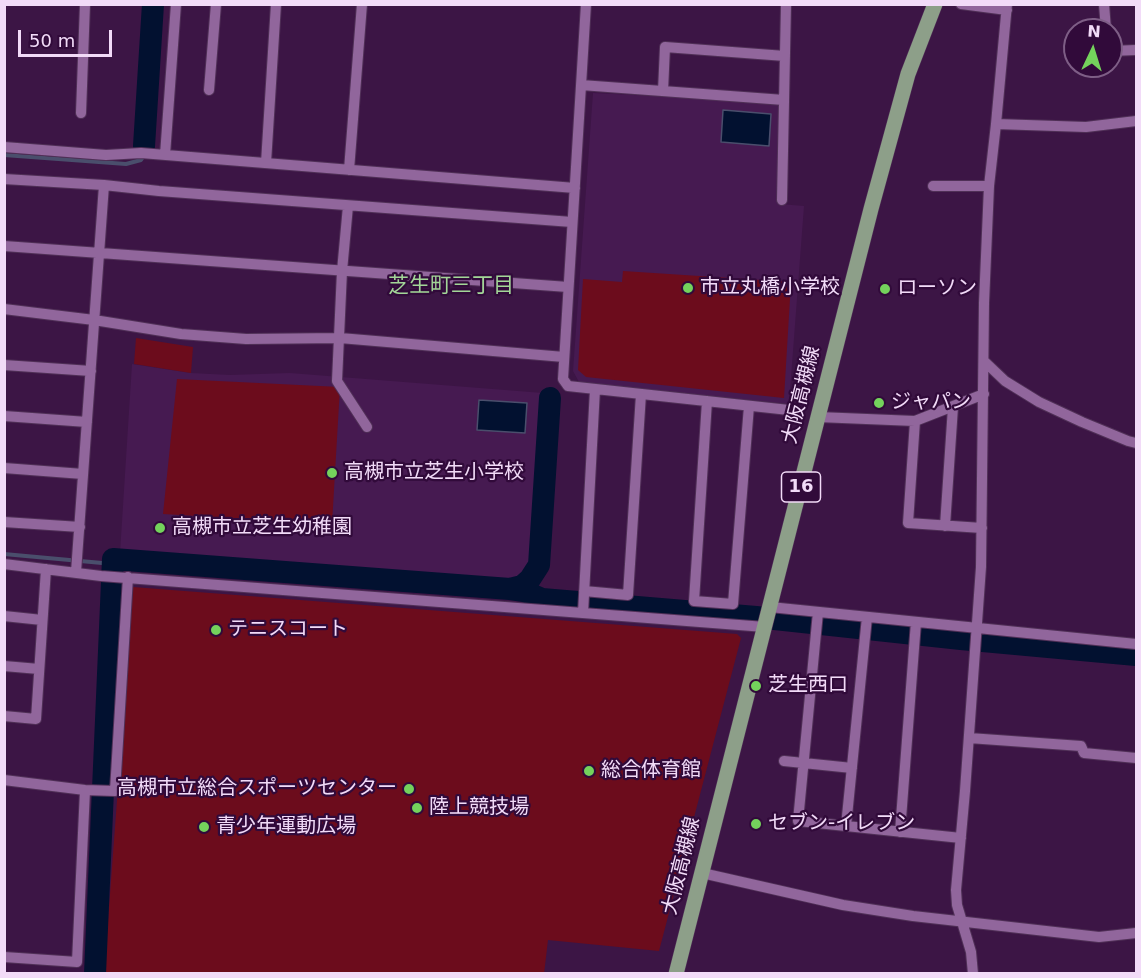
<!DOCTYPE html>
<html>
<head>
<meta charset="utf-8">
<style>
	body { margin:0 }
	#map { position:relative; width:1141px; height:978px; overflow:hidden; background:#3c1545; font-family:"DejaVu Sans",sans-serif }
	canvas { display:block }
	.frame { position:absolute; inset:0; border:6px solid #f2dbf8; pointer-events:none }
	.north { position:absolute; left:1063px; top:18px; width:60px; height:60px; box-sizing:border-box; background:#310a3a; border:2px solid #7e5e86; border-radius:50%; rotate:4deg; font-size:16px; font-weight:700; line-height:24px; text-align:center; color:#f2dbf8 }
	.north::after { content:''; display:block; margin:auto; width:21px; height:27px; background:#74d25c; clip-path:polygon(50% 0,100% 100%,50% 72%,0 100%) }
	.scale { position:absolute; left:18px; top:30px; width:94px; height:27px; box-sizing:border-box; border:3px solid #f2dbf8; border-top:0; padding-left:8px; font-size:18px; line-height:21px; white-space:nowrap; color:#f2dbf8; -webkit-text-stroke:4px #310a3a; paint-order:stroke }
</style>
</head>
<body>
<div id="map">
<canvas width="1141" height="978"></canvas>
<div class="frame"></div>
<div class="north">N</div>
<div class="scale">50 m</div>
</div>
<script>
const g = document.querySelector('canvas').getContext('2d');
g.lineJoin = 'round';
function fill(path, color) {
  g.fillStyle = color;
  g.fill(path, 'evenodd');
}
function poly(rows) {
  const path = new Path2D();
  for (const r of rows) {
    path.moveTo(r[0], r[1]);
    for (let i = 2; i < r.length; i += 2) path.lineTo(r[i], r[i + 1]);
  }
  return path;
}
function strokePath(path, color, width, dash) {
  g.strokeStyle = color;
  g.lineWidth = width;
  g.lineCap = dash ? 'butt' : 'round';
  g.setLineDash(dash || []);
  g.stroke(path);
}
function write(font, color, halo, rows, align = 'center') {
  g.font = font + ' "DejaVu Sans","Noto Sans JP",sans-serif';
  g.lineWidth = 4.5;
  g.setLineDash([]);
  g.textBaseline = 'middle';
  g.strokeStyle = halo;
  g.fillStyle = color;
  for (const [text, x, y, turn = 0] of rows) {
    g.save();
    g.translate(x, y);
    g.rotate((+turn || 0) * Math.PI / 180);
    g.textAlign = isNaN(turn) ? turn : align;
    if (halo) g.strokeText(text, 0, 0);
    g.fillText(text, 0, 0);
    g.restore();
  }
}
const built = poly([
	[593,93,776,102,780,106,780,204,804,206,789,404,579,382,573,371],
	[132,364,191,373,230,375,290,373,543,393,533,560,526,573,512,580,120,553]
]);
const green = poly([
	[623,271,791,282,784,398,586,377,578,370,583,279,622,282],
	[136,338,193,347,191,373,134,364],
	[177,379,340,387,332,524,163,514],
	[133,587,737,634,741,638,659,951,548,940,544,974,104,974]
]);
const water = poly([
	[723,110,771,114,769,146,721,142,723,110],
	[479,400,527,403,525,433,477,430,479,400]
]);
const stream = poly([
	[4,155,126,164,141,160,143,157,144,146],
	[4,554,113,564]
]);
const river = poly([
	[144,146,153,4],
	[510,589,524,591,542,599,756,617,961,639,1136,655],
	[95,974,113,559,510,589,522,586,530,579,539,565,550,398]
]);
const minor = poly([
	[586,4,563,379,568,386,789,410],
	[961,4,1007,10],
	[1104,4,1106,30],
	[1111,51,1136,50],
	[581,85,784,100],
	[209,90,216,4],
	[663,91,665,47,785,56],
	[81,113,85,4],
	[996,124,1086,127,1136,121],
	[4,147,106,155,141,153,575,188],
	[165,155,176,4],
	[266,163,276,4],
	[349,170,362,4],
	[4,179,104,185,159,191,572,222],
	[933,186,989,186],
	[782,200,786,4],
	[348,206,342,271,337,381,367,427],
	[4,246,568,287],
	[4,309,94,320,181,334,246,339,340,338,564,357],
	[984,361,1005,381,1039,402,1082,422,1128,441,1136,443],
	[4,365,91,371],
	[707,401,694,601,733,604,749,406],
	[4,416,87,422],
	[818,417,915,421,984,394],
	[915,421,908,523,982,528],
	[4,468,83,474],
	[4,522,80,527],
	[945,526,953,407],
	[4,564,101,576,765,627],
	[76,572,104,185],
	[584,591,628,595,641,394],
	[770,607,1136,644],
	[818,612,798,821,961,838],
	[583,613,595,389],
	[4,616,42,620],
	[4,666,39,669],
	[4,716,36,719,46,569],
	[969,738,1081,746,1084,753,1136,758],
	[784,761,852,768],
	[4,780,85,790,115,791,128,577],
	[846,826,867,617],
	[900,832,916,622],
	[702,873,843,905,913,916,1099,937,1136,933],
	[4,957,77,962,85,790],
	[973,974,971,952,957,905,956,890,965,791,981,567,984,303,989,186,996,124,1007,4]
]);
const primary = poly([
	[676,974,871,209,908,74,935,4]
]);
const markers = [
	[688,288,6,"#74d25c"],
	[885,289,6,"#74d25c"],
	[879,403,6,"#74d25c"],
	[332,473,6,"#74d25c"],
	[160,528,6,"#74d25c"],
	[216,630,6,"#74d25c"],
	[756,686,6,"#74d25c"],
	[589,771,6,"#74d25c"],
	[409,789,6,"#74d25c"],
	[417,808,6,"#74d25c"],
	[756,824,6,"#74d25c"],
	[204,827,6,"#74d25c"]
];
const shields = [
	[801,487,39]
];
const shieldNames = [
	["16",801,487]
];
const poiNames = [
	["市立丸橋小学校",700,288],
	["ローソン",897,289],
	["ジャパン",891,403],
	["高槻市立芝生小学校",344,473],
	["高槻市立芝生幼稚園",172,528],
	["テニスコート",228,630],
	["芝生西口",768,686],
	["総合体育館",601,771],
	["高槻市立総合スポーツセンター",397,789,"right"],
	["陸上競技場",429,808],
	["セブン-イレブン",768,824],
	["青少年運動広場",216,827]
];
const streetNames = [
	["大阪高槻線",802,395,-76],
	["大阪高槻線",682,866,-76]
];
const neighbourhoodNames = [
	["芝生町三丁目",451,287]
];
fill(built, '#461a51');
fill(green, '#6c0c1c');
fill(water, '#021130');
strokePath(water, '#4a4e6c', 1.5);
strokePath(stream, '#4a4e6c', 4);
strokePath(river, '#021130', 22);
strokePath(minor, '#503057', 12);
strokePath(primary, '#503057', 16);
strokePath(minor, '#91669c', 10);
strokePath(primary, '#8d9f89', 15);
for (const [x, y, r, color] of markers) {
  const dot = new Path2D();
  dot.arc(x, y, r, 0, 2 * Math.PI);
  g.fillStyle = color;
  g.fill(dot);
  strokePath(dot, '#310a3a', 2);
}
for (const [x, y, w] of shields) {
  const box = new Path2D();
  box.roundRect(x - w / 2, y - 15, w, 30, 4.5);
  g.fillStyle = '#310a3a';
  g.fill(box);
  strokePath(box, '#f2dbf8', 1.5);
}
write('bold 18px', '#f2dbf8', null, shieldNames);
write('20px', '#f2dbf8', '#310a3a', poiNames, 'left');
write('20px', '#f2dbf8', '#310a3a', streetNames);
write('21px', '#a3d698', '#310a3a', neighbourhoodNames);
</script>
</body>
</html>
